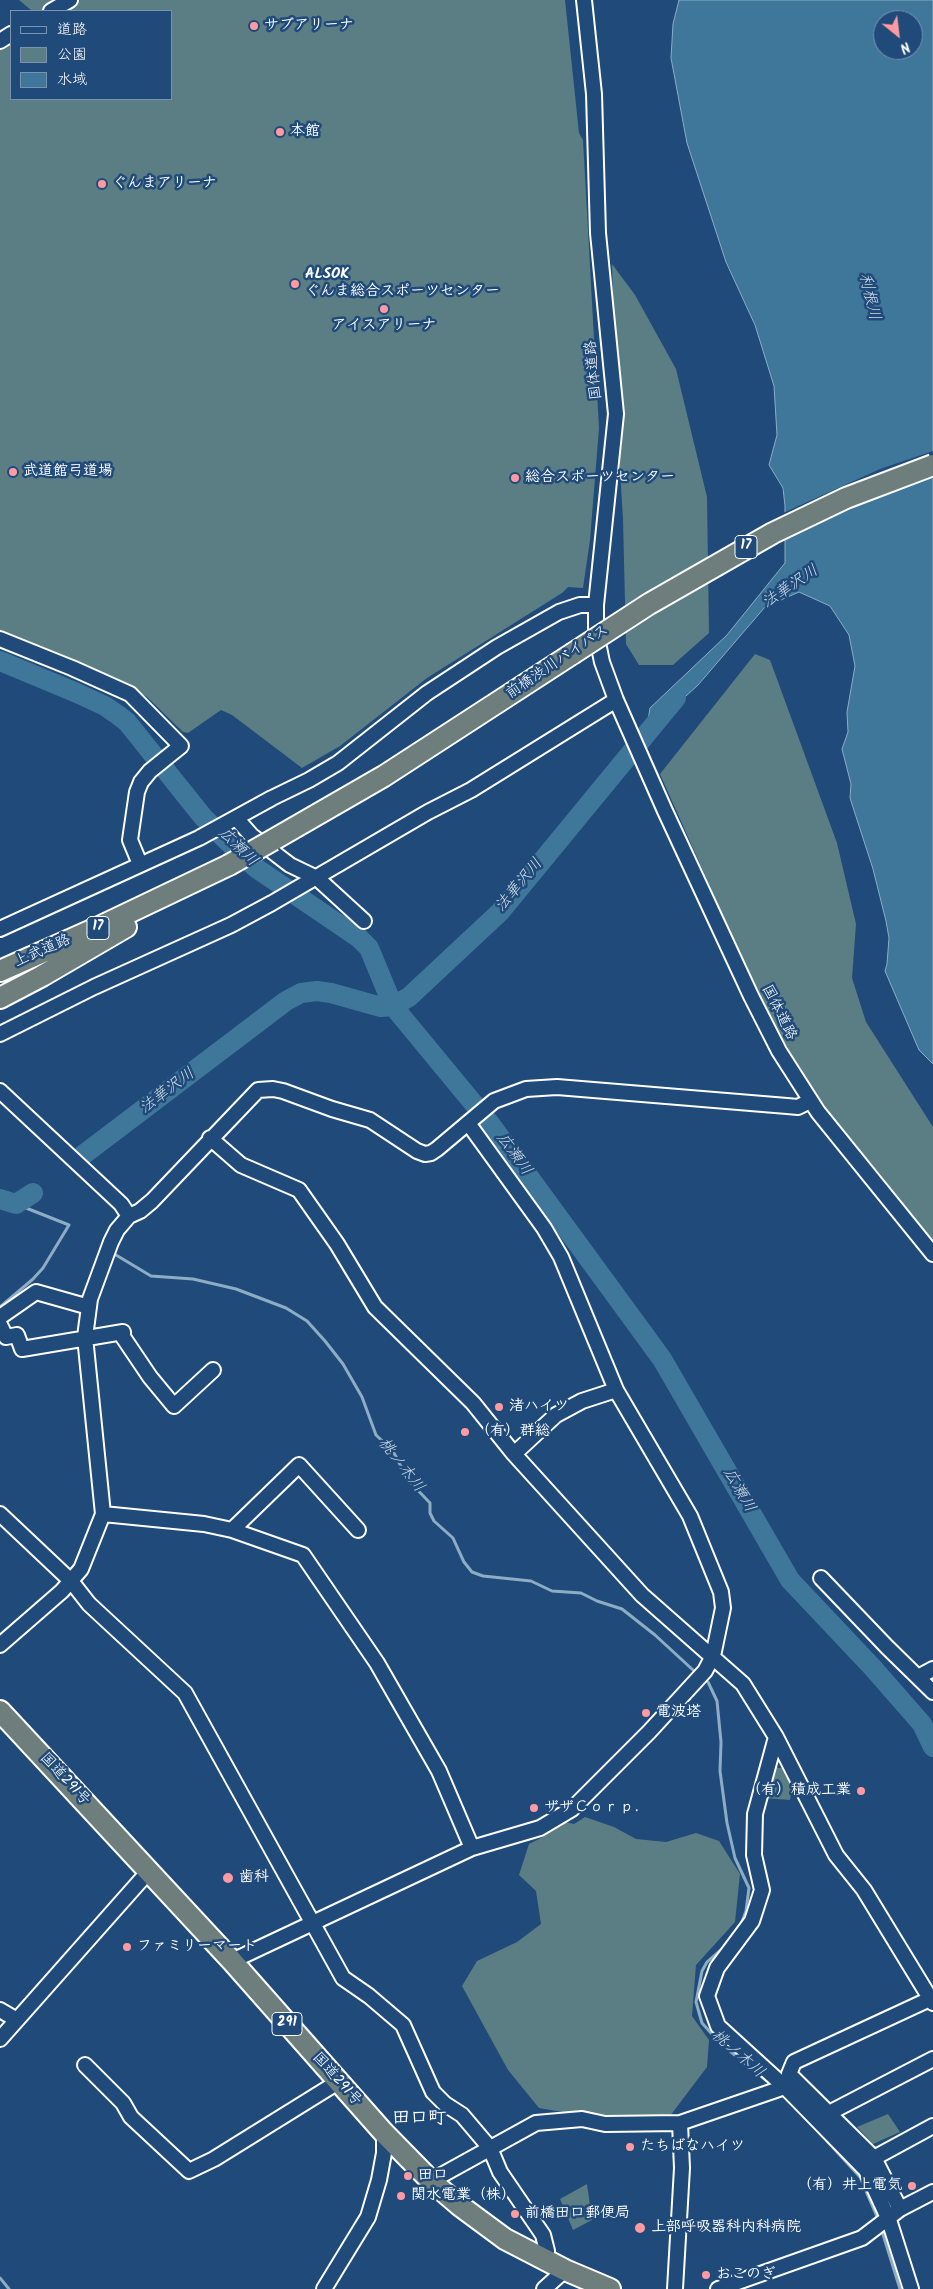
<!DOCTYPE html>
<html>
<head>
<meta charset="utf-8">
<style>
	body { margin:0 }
	#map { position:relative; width:933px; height:2289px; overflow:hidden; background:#1f4a7a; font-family:Kalam,"Klee One",sans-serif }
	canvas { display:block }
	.legend { position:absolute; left:10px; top:10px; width:162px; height:90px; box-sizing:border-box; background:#1f4a7a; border:1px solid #7992af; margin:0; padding:6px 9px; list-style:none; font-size:15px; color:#fff }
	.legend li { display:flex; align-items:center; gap:10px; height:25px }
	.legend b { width:25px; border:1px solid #7992af }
	.north { position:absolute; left:873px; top:10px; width:50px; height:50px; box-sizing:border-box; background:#1f4a7a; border:1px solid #7992af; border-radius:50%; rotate:151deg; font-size:14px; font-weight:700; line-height:20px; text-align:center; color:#fff }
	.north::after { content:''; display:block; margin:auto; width:18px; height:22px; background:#ff9aa2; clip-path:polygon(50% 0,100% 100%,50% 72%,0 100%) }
</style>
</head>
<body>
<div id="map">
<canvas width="933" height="2289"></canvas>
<ul class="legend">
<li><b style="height:6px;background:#1f4a7a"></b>道路</li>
<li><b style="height:14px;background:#5a7e84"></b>公園</li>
<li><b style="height:14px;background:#3f779b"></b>水域</li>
</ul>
<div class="north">N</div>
</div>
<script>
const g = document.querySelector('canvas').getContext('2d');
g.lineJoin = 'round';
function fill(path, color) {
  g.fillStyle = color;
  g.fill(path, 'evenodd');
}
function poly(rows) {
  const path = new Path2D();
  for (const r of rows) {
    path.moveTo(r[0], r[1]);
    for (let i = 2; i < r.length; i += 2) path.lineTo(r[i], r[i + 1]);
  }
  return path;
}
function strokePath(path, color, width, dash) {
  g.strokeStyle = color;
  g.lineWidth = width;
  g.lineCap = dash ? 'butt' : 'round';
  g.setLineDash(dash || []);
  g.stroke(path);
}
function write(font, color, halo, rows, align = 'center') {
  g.font = font + ' Kalam,"Klee One",sans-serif';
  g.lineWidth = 5;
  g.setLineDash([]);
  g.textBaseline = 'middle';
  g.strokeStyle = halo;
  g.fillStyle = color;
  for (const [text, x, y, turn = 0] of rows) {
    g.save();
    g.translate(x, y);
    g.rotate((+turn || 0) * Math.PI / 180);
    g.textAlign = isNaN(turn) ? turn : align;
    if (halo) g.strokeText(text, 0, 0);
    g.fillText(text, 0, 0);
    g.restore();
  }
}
const green = poly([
	[19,0,60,0,41,11,32,11],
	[80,0,565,0,579,133,583,140,599,428,590,540,583,588,568,587,562,593,427,678,340,746,302,768,232,715,221,710,188,733,183,732,147,697,118,679,0,631,0,46,11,40,11,99,171,99,171,11,60,11],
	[612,264,635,295,676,369,707,497,709,633,673,665,639,665,626,644,623,520,615,387],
	[755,654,770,660,837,843,856,924,852,978,866,1022,933,1127,933,1242,880,1174,829,1116,805,1080,756,990,660,774],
	[773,1767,788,1769,793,1780,790,1800,764,1798],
	[585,1817,614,1827,636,1839,666,1842,696,1833,719,1841,740,1874,735,1922,696,1965,692,2016,709,2040,707,2067,670,2116,633,2119,580,2115,539,2108,508,2070,462,1986,477,1961,517,1942,541,1924,536,1891,519,1875,529,1844,543,1837,554,1820,574,1824],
	[888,2114,900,2132,873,2144,857,2127],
	[587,2184,592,2220,573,2230,560,2199]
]);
const water = poly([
	[679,0,933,0,933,1064,919,1050,885,971,887,964,889,938,886,921,873,869,850,798,851,784,842,749,848,732,847,712,855,666,849,635,830,606,799,592,765,607,698,685,662,718,648,720,650,708,727,635,785,563,785,506,783,488,769,465,777,435,774,386,755,325,726,262,687,143,671,58,673,24,679,0],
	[883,20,913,20,913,50,883,50,883,20]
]);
const pier = poly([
	[933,451,933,474,887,490,783,537,783,513,880,469]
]);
const stream = poly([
	[116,1255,151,1276,193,1279,236,1289,286,1308,307,1321,325,1341,343,1364,362,1397,376,1435,393,1451,408,1480,430,1503,430,1513,434,1521,453,1538,464,1562,472,1572,483,1576,531,1581,552,1591,581,1593,597,1601,622,1609,655,1635,693,1670],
	[0,1307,33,1279,43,1268,69,1225,16,1204],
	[708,1682,717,1701,721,1742,720,1771,727,1823,735,1858,749,1888,746,1911,740,1927],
	[724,1947,707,1962,702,1971,696,2002,702,2023,720,2043,773,2086],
	[816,2129,860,2177,878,2219],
	[881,2228,900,2289],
	[0,2278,9,2289]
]);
const river = poly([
	[0,661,77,693,105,706,118,715,127,722,203,817,225,839,256,868,359,938,369,948,393,1006,488,1121,662,1359,790,1580,873,1668,922,1724,933,1747],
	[83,1155,286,1001,301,993,317,991,331,993,381,1007,393,1006,409,997,500,912,676,698],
	[0,1199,16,1204,33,1193]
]);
const minor = poly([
	[584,0,594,94,598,233,616,414,596,605,596,633,602,662,616,700,665,811,751,996,779,1051,818,1112,933,1254],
	[51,11,70,0],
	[0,41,11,34],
	[0,639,72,668,130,694,181,746,150,771,141,782,137,792,130,840,140,864],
	[236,818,251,835,273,852,290,865,317,878,364,921],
	[0,929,199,838,272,798,309,780,338,763,427,693,497,647,559,612,580,605,596,605],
	[0,1034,94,987,231,925,272,903,428,812,471,790,616,700],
	[0,1091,121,1204,129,1216],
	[468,1123,544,1228,561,1257,616,1390,690,1516,721,1592,723,1608,713,1656,705,1671,649,1732,572,1809,540,1828,472,1848],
	[210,1138,241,1165,299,1190,337,1244,375,1307,473,1403,514,1454,642,1595,743,1684,776,1737,836,1855,864,1890,933,2003],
	[0,1317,36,1292,89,1307],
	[0,1325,6,1337,17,1335,22,1349,123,1332,123,1337,150,1377,174,1406,213,1370],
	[514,1454,556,1415,582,1401,616,1390],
	[0,1514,71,1581,89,1604,185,1693,343,1978,369,1996,403,2025,433,2092,445,2104,462,2115,490,2148,500,2172,543,2235,547,2251,545,2261],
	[103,1514,204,1524,232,1530,303,1555,377,1663,439,1771,472,1848,232,1961],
	[232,1530,299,1465,358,1530],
	[821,1578,887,1647,933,1692],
	[0,1645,62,1591,81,1569,103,1514,85,1337,90,1299,111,1242,117,1230,129,1216,140,1211,152,1201,258,1090,273,1089,283,1091,332,1109,370,1120,417,1151,425,1154,431,1153,437,1149,494,1101,526,1089,557,1087,787,1106,798,1107,810,1101],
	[918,1677,933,1669],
	[776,1737,755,1814,754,1855,762,1890,752,1921,717,1968,707,1996,718,2026,785,2087,866,2170,889,2220,911,2289],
	[0,2010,17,2020],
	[0,2039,149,1871],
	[85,2065,123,2103,131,2117,189,2171,214,2159,338,2082],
	[829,2113,933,2059],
	[874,2158,933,2126],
	[431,2181,536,2123,582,2119,605,2124,680,2123,785,2087],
	[900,2209,874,2158,789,2074,794,2062,930,1999],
	[324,2289,368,2217,379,2180,384,2153,384,2133],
	[544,2289,565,2270],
	[675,2289,682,2168,680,2123],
	[718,2289,862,2238,900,2209,933,2192]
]);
const highway = poly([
	[273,840,384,776,572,654],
	[0,971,99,927,229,865],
	[0,998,42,976,126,927],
	[0,1711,232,1961,384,2133,431,2181,459,2205,505,2239,565,2270,610,2289]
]);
const highwayBridge = poly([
	[572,654,649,604,773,533,846,498,933,465],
	[229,865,273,840]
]);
const markers = [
	[254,26,5,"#ff9aa2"],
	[280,132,5,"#ff9aa2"],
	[102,184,5,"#ff9aa2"],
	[295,284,5,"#ff9aa2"],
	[384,309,5,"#ff9aa2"],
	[13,472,5,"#ff9aa2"],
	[515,478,5,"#ff9aa2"],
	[499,1407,5,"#ff9aa2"],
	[465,1432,5,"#ff9aa2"],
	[646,1713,5,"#ff9aa2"],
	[861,1791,5,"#ff9aa2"],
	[534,1808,5,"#ff9aa2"],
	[228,1878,6,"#ff9aa2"],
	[127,1947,5,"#ff9aa2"],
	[630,2147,5,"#ff9aa2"],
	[408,2176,5,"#ff9aa2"],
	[912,2186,5,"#ff9aa2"],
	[401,2196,5,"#ff9aa2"],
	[515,2214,5,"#ff9aa2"],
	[640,2228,6,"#ff9aa2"],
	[706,2275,5,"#ff9aa2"]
];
const shields = [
	[746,547,22],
	[98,928,22],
	[287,2024,30]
];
const shieldNames = [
	["17",746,547],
	["17",98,928],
	["291",287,2024]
];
const poiNames = [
	["サブアリーナ",264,26],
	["本館",290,132],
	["ぐんまアリーナ",112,184],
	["ALSOK",305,275],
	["ぐんま総合スポーツセンター",305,292],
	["アイスアリーナ",384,326,"center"],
	["武道館弓道場",23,472],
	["総合スポーツセンター",525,478],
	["渚ハイツ",509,1407],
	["（有）群総",475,1432],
	["電波塔",656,1713],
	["（有）積成工業",851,1791,"right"],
	["ザザＣｏｒｐ．",544,1808],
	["歯科",239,1878],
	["ファミリーマート",137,1947],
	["たちばなハイツ",640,2147],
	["田口",418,2176],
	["（有）井上電気",902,2186,"right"],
	["関水電業（株）",411,2196],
	["前橋田口郵便局",525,2214],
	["上部呼吸器科内科病院",651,2228],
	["おこのぎ",716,2275]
];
const streetNames = [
	["国体道路",595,370,-96],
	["前橋渋川バイパス",558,663,-34],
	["上武道路",43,952,-24],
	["国体道路",778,1013,63],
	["国道291号",64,1780,47],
	["国道291号",336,2080,48]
];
const waterNames = [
	["利根川",868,297,77],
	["法華沢川",791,588,-34],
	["広瀬川",237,848,44],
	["法華沢川",520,886,-50],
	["法華沢川",168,1092,-37],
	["広瀬川",513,1155,54],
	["桃ノ木川",400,1466,52],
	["広瀬川",738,1491,60],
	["桃ノ木川",737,2055,41]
];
const quarterNames = [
	["田口町",419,2120]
];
fill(green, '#5a7e84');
fill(water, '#3f779b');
strokePath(water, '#8cadc3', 1);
fill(pier, '#1f4a7a');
strokePath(stream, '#8cadc3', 3);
strokePath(river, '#3f779b', 20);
strokePath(minor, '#fff', 18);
strokePath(highway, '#fff', 24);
strokePath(minor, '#1f4a7a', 14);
strokePath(highway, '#6d7e7c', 20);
strokePath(highwayBridge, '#fff', 24, []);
strokePath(highwayBridge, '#6d7e7c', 20);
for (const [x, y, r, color] of markers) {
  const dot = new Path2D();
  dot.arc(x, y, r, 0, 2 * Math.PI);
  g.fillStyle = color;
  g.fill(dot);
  strokePath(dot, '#1f4a7a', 2);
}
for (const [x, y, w] of shields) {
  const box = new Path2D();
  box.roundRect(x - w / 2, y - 11.5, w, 23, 4);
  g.fillStyle = '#1f4a7a';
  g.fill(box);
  strokePath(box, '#fff', 1);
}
write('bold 14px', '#fff', null, shieldNames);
write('bold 15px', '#fff', '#1f4a7a', poiNames, 'left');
write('15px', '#fff', '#1f4a7a', streetNames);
write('italic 16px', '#cfdde6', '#1f4a7a', waterNames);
write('bold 18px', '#fff', '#1f4a7a', quarterNames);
</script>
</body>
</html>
